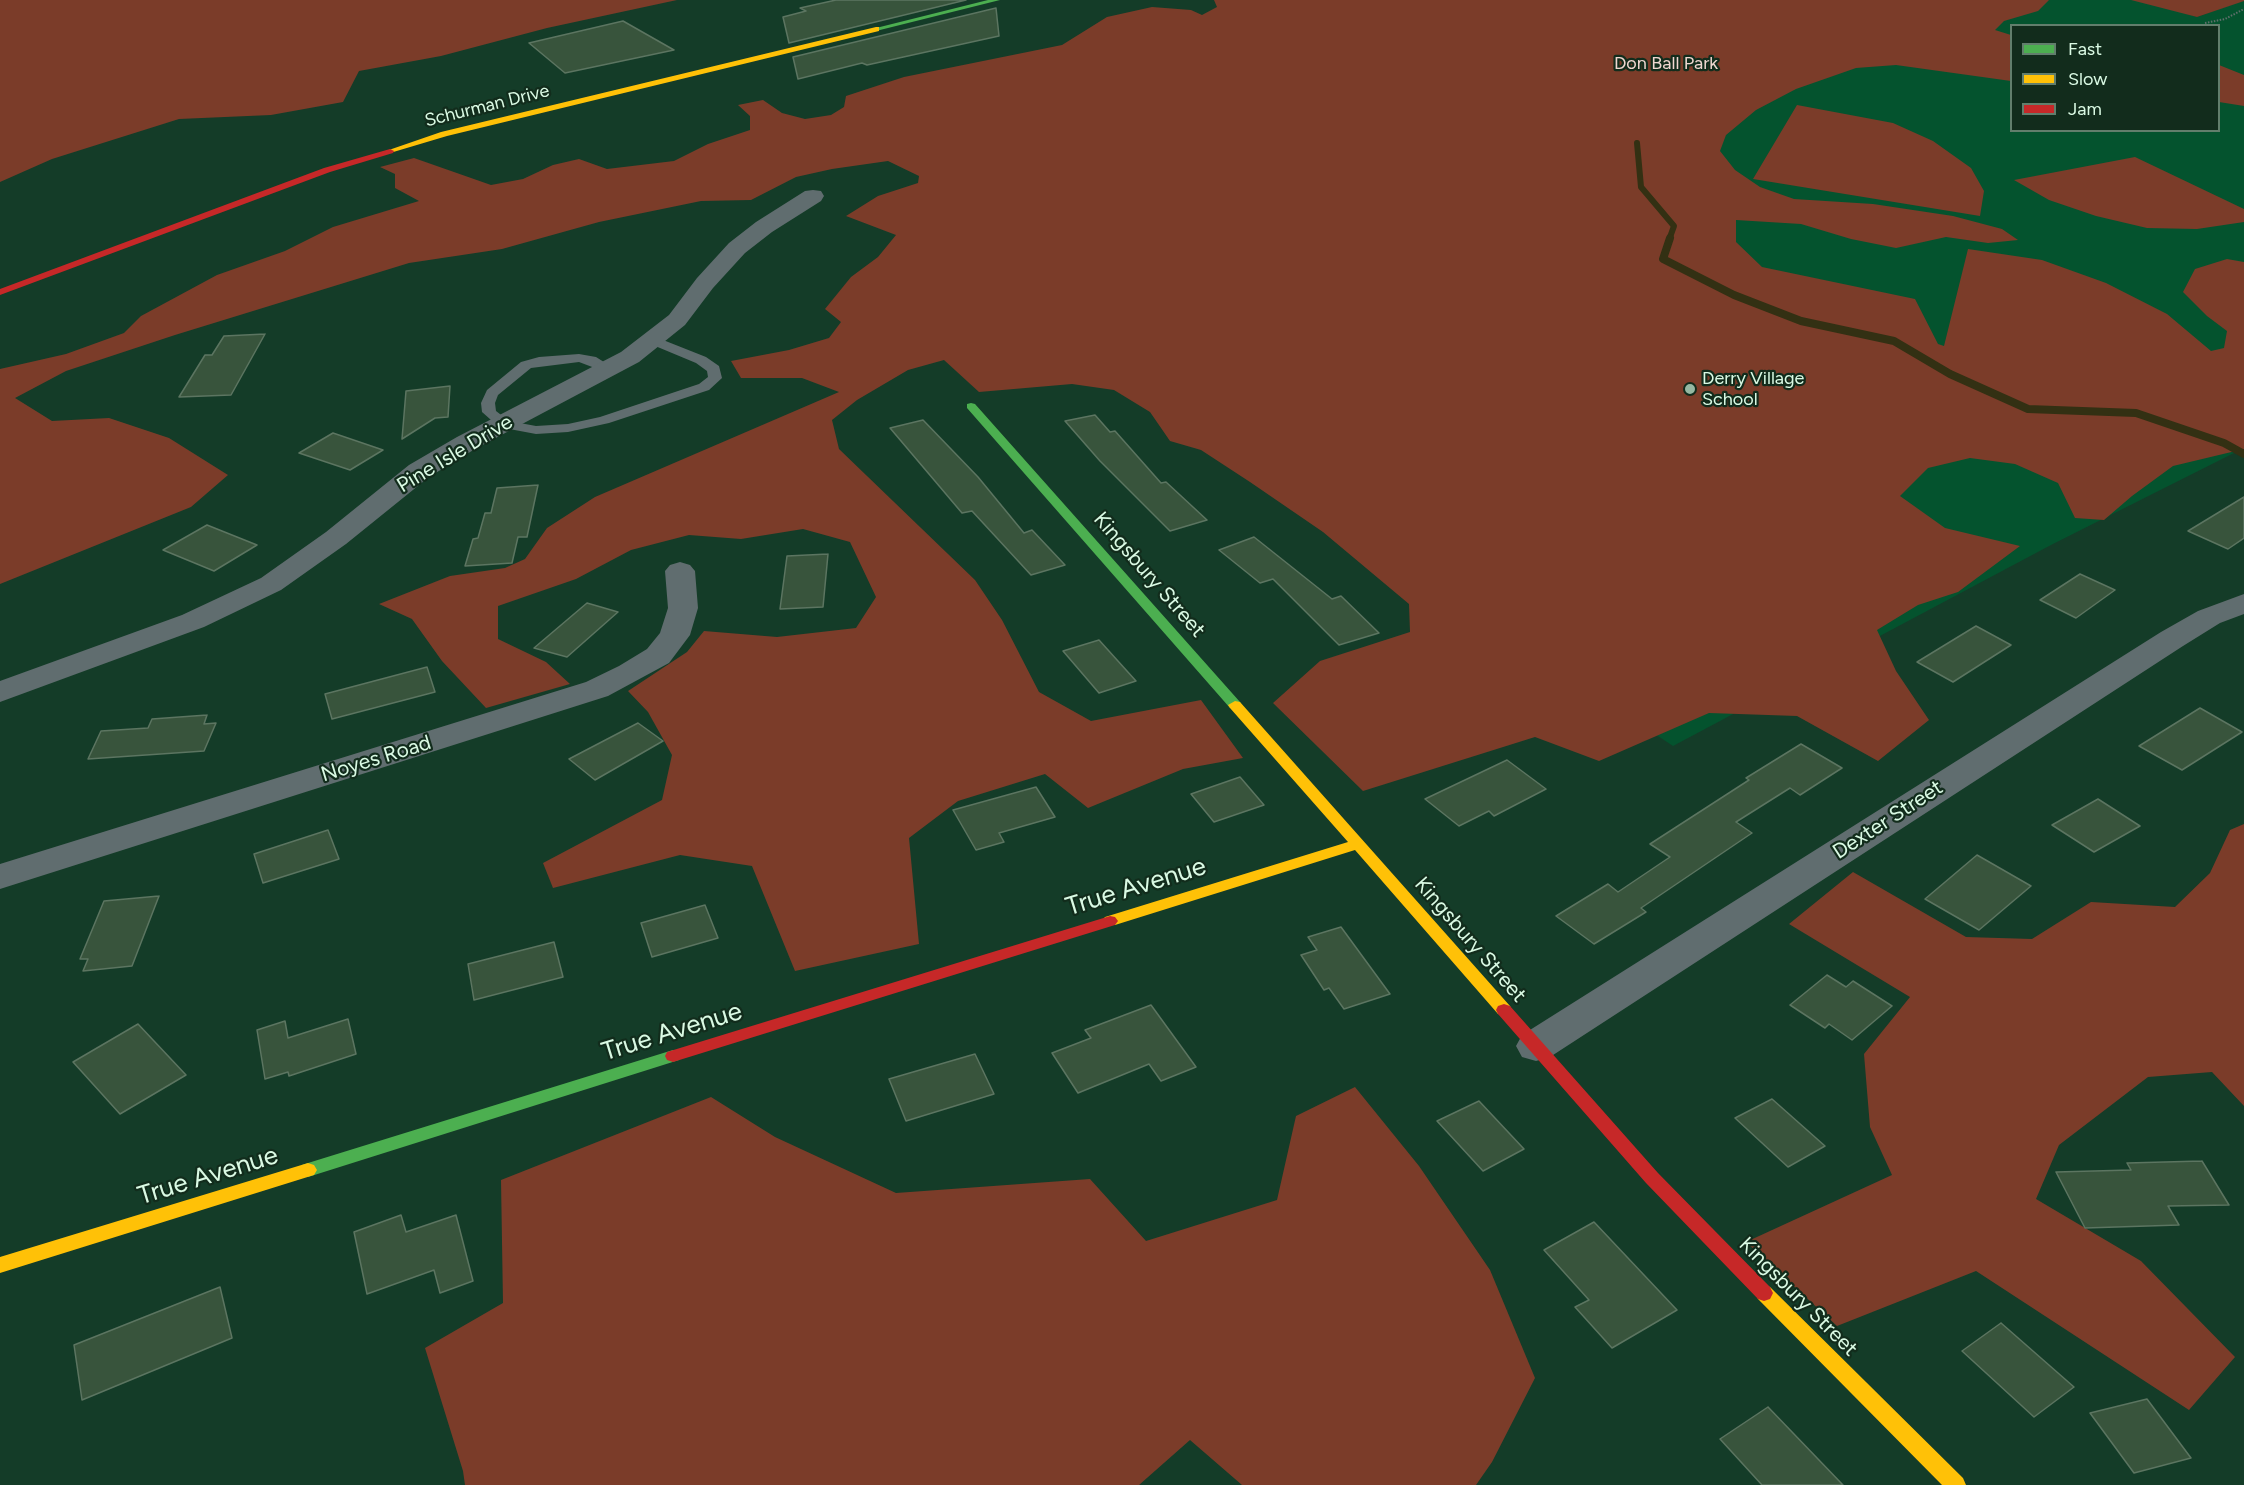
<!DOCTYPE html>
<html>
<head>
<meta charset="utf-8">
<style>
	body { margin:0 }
	#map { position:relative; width:2244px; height:1485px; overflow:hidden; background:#143c28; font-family:Figtree,sans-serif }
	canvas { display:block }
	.legend { position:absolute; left:2010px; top:24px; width:210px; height:108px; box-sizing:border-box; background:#122c1c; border:2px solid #627e6c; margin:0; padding:8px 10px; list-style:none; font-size:18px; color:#dafae4 }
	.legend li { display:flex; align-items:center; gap:12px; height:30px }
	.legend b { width:30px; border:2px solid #627e6c }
</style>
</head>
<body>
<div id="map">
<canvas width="2244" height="1485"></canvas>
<ul class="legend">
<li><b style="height:8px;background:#4caf50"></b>Fast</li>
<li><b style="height:8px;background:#ffc107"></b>Slow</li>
<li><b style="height:8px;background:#c62828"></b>Jam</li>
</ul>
</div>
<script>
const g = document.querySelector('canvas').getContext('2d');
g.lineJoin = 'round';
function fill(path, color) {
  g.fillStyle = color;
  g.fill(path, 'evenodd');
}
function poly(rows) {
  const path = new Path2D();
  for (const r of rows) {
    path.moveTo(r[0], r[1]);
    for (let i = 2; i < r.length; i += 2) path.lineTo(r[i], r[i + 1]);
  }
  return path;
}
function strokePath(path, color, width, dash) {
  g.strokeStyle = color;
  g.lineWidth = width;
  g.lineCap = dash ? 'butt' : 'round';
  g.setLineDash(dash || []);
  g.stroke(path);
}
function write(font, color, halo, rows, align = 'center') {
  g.font = font + ' Figtree,sans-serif';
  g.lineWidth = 4.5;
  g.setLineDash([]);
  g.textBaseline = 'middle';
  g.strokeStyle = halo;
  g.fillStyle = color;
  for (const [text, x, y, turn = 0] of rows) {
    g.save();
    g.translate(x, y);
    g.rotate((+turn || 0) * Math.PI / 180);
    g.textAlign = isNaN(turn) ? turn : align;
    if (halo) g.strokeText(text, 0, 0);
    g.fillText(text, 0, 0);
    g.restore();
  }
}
const built = poly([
	[2040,0,2144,0,2197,17,2244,0,2244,446,2234,453,2051,545,1673,746,1288,491,1530,181],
	[2012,26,2218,26,2218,130,2012,130]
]);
const green = poly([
	[0,0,677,0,547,28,441,56,359,71,343,102,271,115,179,119,52,159,0,182],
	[1214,0,2049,0,2038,11,2004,21,1995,30,2011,35,2011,81,1896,65,1856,68,1796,89,1756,110,1726,135,1720,151,1735,170,1760,187,1794,199,1873,204,1953,216,2002,229,2018,240,1988,243,1946,237,1896,248,1851,239,1801,224,1736,220,1736,242,1762,267,1915,299,1938,344,1944,346,1968,249,2042,260,2106,283,2167,314,2211,351,2224,348,2227,331,2207,316,2183,292,2195,269,2227,259,2244,262,2244,449,2173,466,2132,496,2104,520,2075,518,2058,483,2015,464,1970,458,1928,468,1900,496,1945,528,2020,546,1958,592,1918,605,1877,630,1896,671,1929,720,1878,761,1797,716,1709,713,1599,761,1535,737,1363,791,1273,703,1320,661,1410,632,1409,604,1323,532,1250,482,1201,450,1170,441,1150,412,1114,390,1072,384,979,392,944,360,908,370,857,400,832,420,839,449,975,580,1002,620,1039,692,1091,721,1201,700,1243,758,1183,769,1088,808,1045,774,958,801,909,838,919,944,795,971,752,866,680,855,553,888,543,863,662,800,672,755,648,712,628,691,687,652,704,631,777,637,856,628,876,597,850,542,803,529,741,539,689,535,631,550,576,579,498,606,498,639,546,662,570,684,486,708,442,661,412,619,379,604,450,576,505,568,525,559,547,528,595,497,839,392,802,378,741,378,731,361,789,350,829,338,841,322,825,309,851,277,878,257,896,235,846,216,878,196,918,183,919,176,888,161,832,169,796,177,751,200,701,201,599,222,502,249,409,263,175,335,66,371,15,398,52,421,109,418,169,438,228,475,191,507,0,584,0,369,66,354,124,333,141,316,217,275,285,251,333,227,419,201,395,188,395,174,380,167,414,158,491,185,523,179,553,165,579,159,607,169,674,161,708,144,750,130,750,116,738,105,763,100,782,113,805,119,831,115,844,107,846,96,904,77,1062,45,1107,17,1152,7,1191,10,1202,15,1217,7],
	[2131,0,2244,0,2244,1,2197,17],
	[2219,65,2244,75,2244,106,2219,102],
	[1797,105,1893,123,1933,141,1971,168,1984,191,1980,216,1753,179],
	[2135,157,2244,209,2244,222,2197,229,2147,228,2096,216,2049,200,2014,180],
	[2244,824,2244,1106,2212,1072,2148,1077,2059,1145,2036,1199,2141,1261,2235,1357,2189,1410,1976,1271,1837,1326,1746,1242,1892,1175,1870,1127,1864,1054,1910,997,1789,924,1853,872,1966,937,2032,939,2091,902,2175,907,2210,873,2230,830],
	[1355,1087,1419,1166,1490,1270,1535,1378,1492,1462,1476,1485,1242,1485,1190,1440,1139,1485,465,1485,463,1471,425,1348,503,1303,501,1180,711,1097,775,1137,896,1193,1090,1179,1146,1241,1277,1200,1296,1116]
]);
const streamFar1 = poly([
	[1637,143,1641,187,1674,226,1669,240]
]);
const stream = poly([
	[1670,238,1663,259,1734,295,1801,321,1894,341,1950,374,2028,409,2136,413,2224,443,2244,454]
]);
const building = poly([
	[836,0,966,0,789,43,783,17,806,11,800,8,836,0],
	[996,8,999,36,867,65,862,63,798,79,793,57,996,8],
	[623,21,674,50,565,73,529,43,623,21],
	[265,334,231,395,179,397,205,355,212,355,224,336,265,334],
	[450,386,448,417,435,418,402,439,406,391,450,386],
	[1095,415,1110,432,1115,431,1161,483,1166,482,1207,520,1170,531,1100,461,1065,421,1095,415],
	[923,420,978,477,1024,533,1032,530,1065,565,1031,575,972,511,962,513,890,428,923,420],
	[333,433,383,450,350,470,299,453,333,433],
	[538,485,527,537,518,537,512,563,465,566,473,539,478,538,485,513,491,513,497,488,538,485],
	[2244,497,2244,538,2228,549,2188,531,2244,497],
	[207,525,257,545,214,571,163,550,207,525],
	[1254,537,1332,599,1341,596,1379,633,1339,645,1273,579,1260,583,1219,550,1254,537],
	[828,554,823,607,780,609,787,556,828,554],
	[2080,574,2115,590,2076,618,2040,600,2080,574],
	[587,603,618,612,567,657,534,648,587,603],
	[1976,626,2011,645,1953,682,1917,662,1976,626],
	[1099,640,1136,681,1099,693,1063,651,1099,640],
	[427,667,435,692,332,719,325,694,427,667],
	[2200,708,2242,732,2182,770,2139,746,2200,708],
	[207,715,204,724,216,723,204,751,88,759,101,731,148,728,152,719,207,715],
	[638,723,663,741,595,780,569,759,638,723],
	[1801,744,1842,768,1800,795,1790,788,1736,822,1752,833,1641,908,1646,912,1594,944,1556,916,1608,884,1618,892,1670,857,1650,844,1749,780,1746,778,1801,744],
	[1507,760,1546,789,1494,816,1489,811,1459,826,1425,799,1507,760],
	[1240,777,1264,805,1214,822,1191,794,1240,777],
	[1036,787,1055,817,999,833,1004,842,976,850,953,810,1036,787],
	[2098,799,2140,826,2094,852,2052,825,2098,799],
	[328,830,339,859,263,883,254,854,328,830],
	[1977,855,2031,886,1979,930,1925,899,1977,855],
	[159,896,132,966,83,971,88,959,80,959,104,901,159,896],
	[705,905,718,938,652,957,641,923,705,905],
	[1341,927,1390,994,1344,1009,1329,988,1324,990,1301,955,1317,950,1308,937,1341,927],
	[554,942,563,977,474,1000,468,964,554,942],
	[1827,975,1846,987,1853,981,1892,1006,1852,1040,1829,1024,1825,1028,1790,1005,1827,975],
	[1151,1005,1196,1067,1161,1081,1149,1064,1078,1093,1052,1053,1091,1038,1085,1030,1151,1005],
	[348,1019,356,1054,289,1076,288,1072,265,1079,257,1030,285,1021,288,1038,348,1019],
	[138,1024,186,1075,120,1114,73,1062,138,1024],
	[975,1054,994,1094,906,1121,889,1079,975,1054],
	[1772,1099,1825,1146,1788,1167,1735,1118,1772,1099],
	[1479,1101,1524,1149,1483,1171,1437,1121,1479,1101],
	[2202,1161,2229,1205,2168,1206,2179,1225,2085,1228,2056,1172,2131,1170,2127,1163,2202,1161],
	[401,1215,406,1232,456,1215,473,1281,440,1293,434,1270,367,1294,354,1232,401,1215],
	[1594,1222,1677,1310,1612,1348,1575,1307,1589,1300,1544,1250,1594,1222],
	[220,1287,232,1338,82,1400,74,1345,220,1287],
	[2001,1323,2074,1387,2034,1417,1962,1351,2001,1323],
	[2147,1399,2191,1458,2134,1473,2090,1413,2147,1399],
	[1768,1407,1843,1485,1762,1485,1720,1439,1768,1407]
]);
const path = poly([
	[2205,23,2225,19,2244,9]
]);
const lane = poly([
	[653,336,706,357,719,366,722,378,709,390,609,423,568,432,536,434,504,428,499,427,482,412,481,403,487,390,521,362,539,357,579,354,596,357,615,369,608,373,579,362,531,368,498,395,495,403,496,411,509,421,536,426,568,424,600,417,699,384,708,377,707,371,696,363,648,343,646,340,648,337,653,336]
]);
const street = poly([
	[813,190,821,191,824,196,821,201,772,232,745,253,713,288,685,325,639,362,475,449,429,477,346,544,281,590,204,627,0,702,0,681,182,615,261,578,326,532,409,465,457,437,621,352,669,315,697,278,729,243,756,222,805,191,813,190],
	[680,562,690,565,695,571,698,608,690,635,669,663,608,696,0,889,0,864,586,682,619,666,647,649,660,633,668,608,665,571,670,565,680,562],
	[2244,594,2244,614,2220,623,2183,646,1550,1057,1536,1061,1522,1057,1516,1046,1522,1035,2161,632,2198,611,2244,594]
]);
const fast = poly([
	[988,0,1000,0,876,31,872,29,988,0],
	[971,403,975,404,1240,702,1242,705,1240,708,1230,708,967,408,967,404,971,403],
	[673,1050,679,1052,681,1056,679,1060,308,1177,302,1175,299,1170,302,1165,308,1163,673,1050]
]);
const slow = poly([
	[876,27,879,27,879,31,447,136,390,153,386,151,441,132,876,27],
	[1235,701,1240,702,1510,1006,1512,1010,1510,1014,1504,1016,1498,1014,1355,850,1115,925,1105,925,1102,921,1105,917,1348,842,1230,708,1228,705,1235,701],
	[308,1163,314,1165,317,1170,314,1175,0,1273,0,1257,308,1163],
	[1764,1285,1770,1287,1963,1478,1966,1485,1942,1485,1758,1299,1755,1293,1758,1287,1764,1285]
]);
const jam = poly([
	[390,149,394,151,393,153,330,172,0,295,0,289,324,168,390,149],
	[1110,916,1115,917,1118,921,1115,925,673,1062,667,1060,665,1056,667,1052,1110,916],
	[1504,1004,1510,1006,1658,1173,1770,1287,1773,1293,1770,1299,1764,1301,1758,1299,1646,1183,1498,1014,1496,1010,1498,1006,1504,1004]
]);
const markers = [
	[1690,389,6,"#95b8a2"]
];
const farParknames = [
	["Don Ball Park",1666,64]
];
const farStreetnames = [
	["Schurman Drive",487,106,-14]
];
const farPoinames = [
	["Derry Village",1702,379],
	["School",1702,400]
];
const streetNames = [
	["Pine Isle Drive",455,454,-31],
	["Kingsbury Street",1149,575,49],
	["Noyes Road",376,759,-17],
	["Dexter Street",1888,820,-33],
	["Kingsbury Street",1470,940,49],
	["Kingsbury Street",1798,1297,45]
];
const nearStreetnames = [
	["True Avenue",1136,887,-17],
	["True Avenue",672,1032,-17],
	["True Avenue",208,1176,-17]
];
fill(built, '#04532e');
fill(green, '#7b3c29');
strokePath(streamFar1, '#333013', 6);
strokePath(stream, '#333013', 8);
fill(building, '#38543c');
strokePath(building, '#5c7561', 1.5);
strokePath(path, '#5e6f6b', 2, [1.5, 1.5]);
fill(lane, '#606d6f');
fill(street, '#606d6f');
fill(fast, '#4caf50');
fill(slow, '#ffc107');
fill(jam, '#c62828');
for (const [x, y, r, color] of markers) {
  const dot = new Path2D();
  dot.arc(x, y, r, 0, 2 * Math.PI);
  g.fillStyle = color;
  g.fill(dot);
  strokePath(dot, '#122c1c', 2);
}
write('18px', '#f0d7d0', '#122c1c', farParknames);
write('18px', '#dafae4', '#122c1c', farStreetnames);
write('18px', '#dafae4', '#122c1c', farPoinames, 'left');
write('21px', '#dafae4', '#122c1c', streetNames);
write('26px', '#dafae4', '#122c1c', nearStreetnames);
</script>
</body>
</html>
